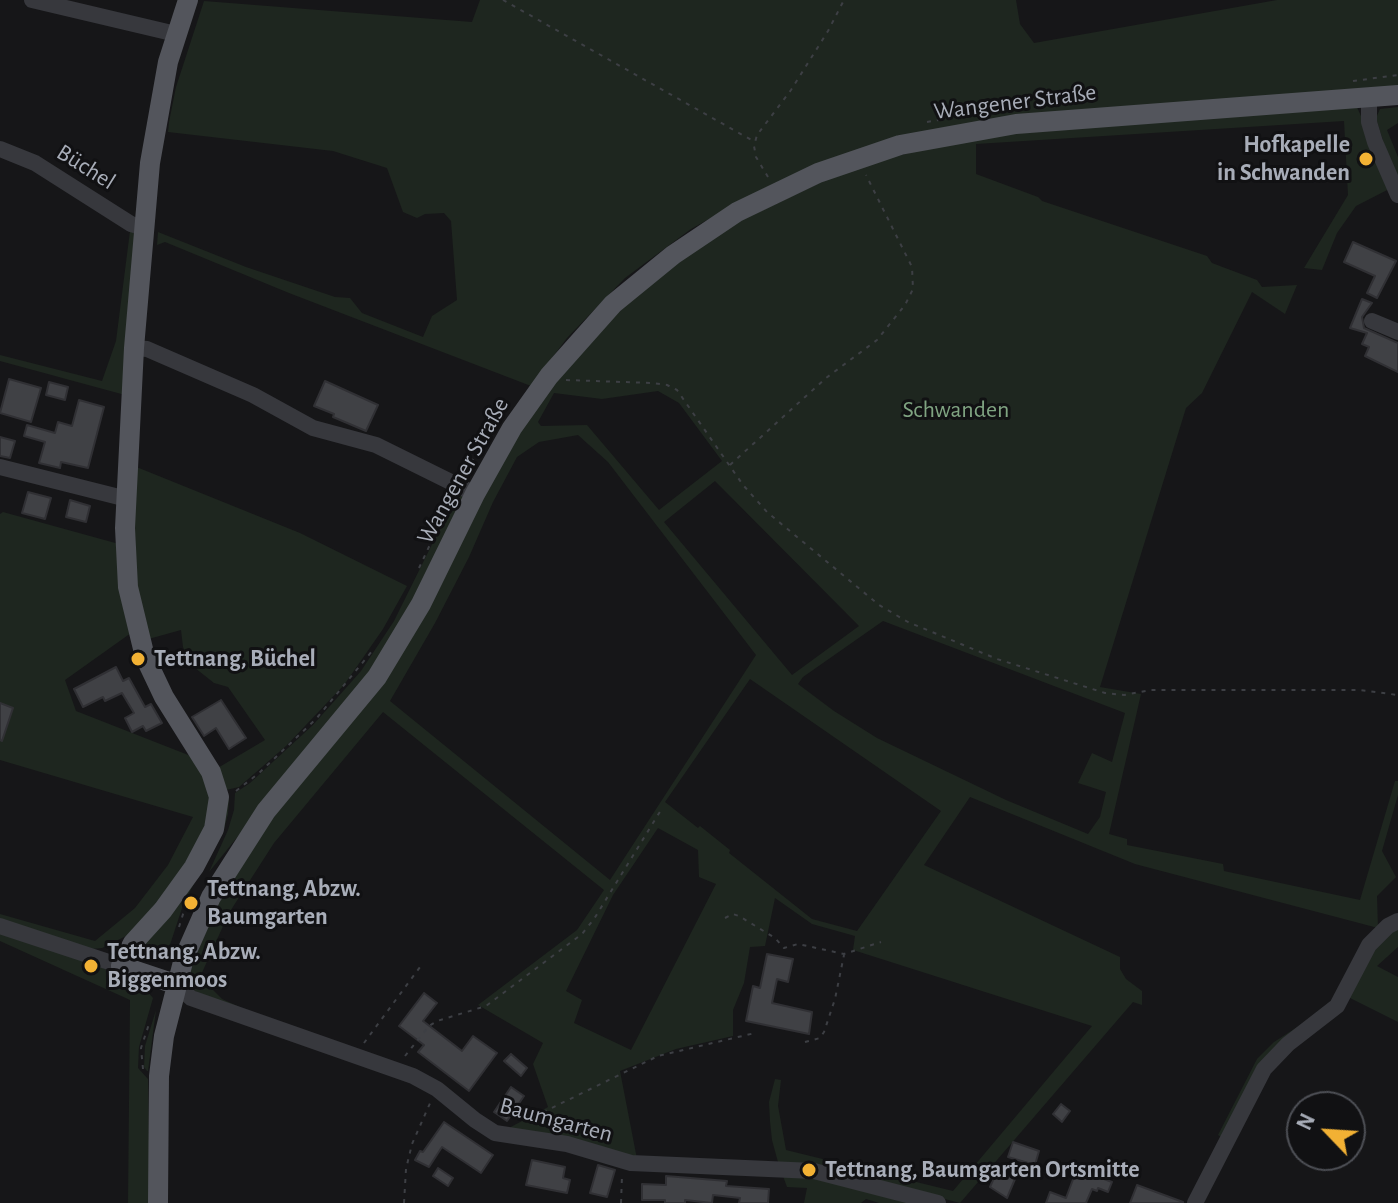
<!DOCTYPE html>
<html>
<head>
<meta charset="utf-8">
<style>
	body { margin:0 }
	#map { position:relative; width:1398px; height:1203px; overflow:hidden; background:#161618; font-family:"Alegreya Sans",sans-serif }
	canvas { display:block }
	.north { position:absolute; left:1286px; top:1091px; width:80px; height:80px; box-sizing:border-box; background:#111113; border:2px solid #4d4f55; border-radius:50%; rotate:295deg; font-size:22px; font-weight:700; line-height:32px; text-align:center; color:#a8adb8 }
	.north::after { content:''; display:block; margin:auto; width:28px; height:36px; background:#f2b134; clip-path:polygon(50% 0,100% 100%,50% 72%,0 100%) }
</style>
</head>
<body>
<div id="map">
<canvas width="1398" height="1203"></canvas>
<div class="north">N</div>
</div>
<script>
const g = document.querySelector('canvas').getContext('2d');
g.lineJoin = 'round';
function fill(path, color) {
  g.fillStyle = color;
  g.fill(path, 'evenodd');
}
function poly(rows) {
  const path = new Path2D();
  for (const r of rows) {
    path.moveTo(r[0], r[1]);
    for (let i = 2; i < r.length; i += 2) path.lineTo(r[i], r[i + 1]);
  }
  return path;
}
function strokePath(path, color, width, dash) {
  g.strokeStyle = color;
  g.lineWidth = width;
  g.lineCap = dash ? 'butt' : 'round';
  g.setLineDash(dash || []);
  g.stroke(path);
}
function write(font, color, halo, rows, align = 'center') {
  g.font = font + ' "Alegreya Sans",sans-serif';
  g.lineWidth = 6;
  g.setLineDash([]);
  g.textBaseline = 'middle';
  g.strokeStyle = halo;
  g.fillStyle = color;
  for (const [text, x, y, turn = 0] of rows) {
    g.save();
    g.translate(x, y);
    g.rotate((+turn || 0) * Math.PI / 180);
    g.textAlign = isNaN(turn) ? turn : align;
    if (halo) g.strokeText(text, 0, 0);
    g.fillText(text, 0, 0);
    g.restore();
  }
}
const green = poly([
	[480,0,1016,0,1020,24,1034,43,1277,0,1398,0,1398,88,1039,114,765,188,691,229,625,278,567,338,531,386,289,293,165,242,157,245,158,232,246,267,335,297,350,298,362,313,423,337,432,316,457,300,451,221,444,213,425,214,417,218,403,212,387,168,333,151,168,132,169,122,176,87,204,1,472,22],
	[1356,105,1393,187,1356,206,1337,233,1322,270,1304,268,1348,195,1344,121,976,144,976,174,1038,197,1042,201,1207,256,1212,263,1257,280,1262,287,1297,285,1285,314,1252,292,1202,393,1186,408,1100,687,1141,694,1109,834,1127,839,1127,845,1223,864,1224,871,1360,900,1395,781,1398,781,1398,795,1382,851,1396,877,1377,896,1378,928,1135,864,970,797,924,865,1120,957,1120,969,1126,979,1142,991,1142,1005,1133,1002,960,1203,871,1180,778,1162,772,1140,770,1121,769,1102,775,1079,781,1080,778,1106,786,1150,953,1191,1092,1026,853,950,855,936,812,924,775,898,765,946,750,947,744,983,733,1010,733,1036,676,1049,620,1071,637,1159,509,1128,548,1107,533,1064,543,1043,478,1005,577,930,604,890,383,712,274,843,229,913,200,977,222,999,286,1028,206,999,191,988,189,976,197,953,218,904,254,841,360,711,478,500,547,390,631,298,723,229,853,167,974,137],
	[658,391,679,403,722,461,659,510,587,425,541,426,538,422,554,393,602,399],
	[578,435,608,462,756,655,610,880,390,701,435,623,469,557,493,502,517,457,539,442],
	[715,481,859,626,792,675,664,522],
	[883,621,1125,713,1112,762,1092,753,1078,783,1106,792,1100,817,1088,834,1006,800,877,738,834,711,798,684,803,677],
	[750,679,941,811,857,931,812,919,729,853,730,850,700,826,698,828,665,802],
	[658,828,698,850,699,877,716,884,631,1050,574,1023,582,1000,566,991,613,895],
	[1398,107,1398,123,1387,130,1398,157,1398,189,1376,118,1380,109],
	[139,228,125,395,0,361,0,355,102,381,116,341,130,231],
	[134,466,300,533,407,586,383,629,344,685,286,746,239,787,226,790,216,769,265,740,228,687,214,683,190,664,183,647,181,630,145,640,136,600],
	[458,492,464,495,408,612,372,671,209,872,228,830,234,810,235,793,250,783,313,725,361,671,394,621],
	[3,512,119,544,131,633,65,680,76,711,196,758,210,783,209,821,176,882,130,934,102,948,92,949,0,921,0,914,95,941,135,908,168,865,193,817,0,760,0,514],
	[226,798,229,799,228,814,224,829,184,902,166,957,155,962,147,960,141,952,140,944],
	[1398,926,1398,947,1377,966,1398,977,1398,1022,1348,997,1375,946],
	[0,932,83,958,145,989,153,998,139,1047,138,1068,148,1079,150,1203,128,1203,130,1000,0,941],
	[1338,995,1288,1038,1221,1137,1218,1135,1257,1059,1274,1042,1305,1022],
	[156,1010,148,1071,147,1071,144,1067,145,1046],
	[796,1172,922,1203,879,1203,866,1199,861,1203,804,1203,807,1188,787,1187,783,1176]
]);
const building = poly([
	[1353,242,1396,261,1377,298,1367,293,1375,276,1344,262,1353,242],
	[1362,299,1372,303,1362,317,1364,328,1398,343,1398,372,1365,356,1369,347,1362,344,1367,333,1350,328,1362,299],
	[9,379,41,388,31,422,0,413,9,379],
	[325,381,378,405,366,431,333,417,334,414,314,406,325,381],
	[49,382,68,387,65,400,46,395,49,382],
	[79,400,104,407,88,468,61,462,60,468,39,463,45,442,24,436,27,425,55,433,58,422,72,426,79,400],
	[0,437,15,441,10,458,0,456,0,437],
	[28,492,51,498,45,519,22,513,28,492],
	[70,500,90,506,86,522,66,517,70,500],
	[116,667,123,681,129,678,145,707,151,704,162,723,146,731,143,726,132,732,125,718,134,713,122,693,105,701,103,697,83,707,74,689,116,667],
	[221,700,246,738,229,749,216,728,204,736,192,717,221,700],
	[0,703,13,708,2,741,0,740,0,703],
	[767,954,793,959,788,982,777,979,772,1003,812,1012,809,1034,746,1021,753,986,760,988,767,954],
	[424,993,437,1003,423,1021,462,1051,473,1036,497,1053,469,1091,418,1052,424,1045,399,1026,424,993],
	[511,1054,527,1068,521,1076,504,1061,511,1054],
	[511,1087,524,1096,507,1121,494,1112,511,1087],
	[1061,1104,1070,1111,1062,1122,1053,1114,1061,1104],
	[444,1122,493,1155,481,1173,442,1147,429,1167,415,1160,420,1151,423,1152,444,1122],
	[1013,1142,1039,1151,1035,1165,1008,1157,1013,1142],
	[532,1160,565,1167,563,1178,570,1180,567,1193,526,1185,532,1160],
	[1094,1164,1108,1169,1104,1179,1112,1182,1108,1192,1098,1188,1097,1191,1092,1189,1086,1203,1046,1203,1050,1192,1066,1198,1075,1174,1088,1179,1094,1164],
	[598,1165,615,1170,607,1197,590,1193,598,1165],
	[438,1168,453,1178,448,1186,433,1176,438,1168],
	[997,1171,1015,1179,1007,1198,990,1187,997,1171],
	[666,1176,727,1181,726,1186,769,1189,768,1203,739,1203,740,1198,713,1195,712,1203,685,1200,685,1203,665,1203,665,1200,642,1200,642,1184,666,1185,666,1176],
	[1137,1185,1183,1202,1183,1203,1130,1203,1137,1185]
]);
const path = poly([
	[503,0,755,142],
	[1353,81,1398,75],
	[927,122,968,115],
	[768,177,756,157,754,146,757,135,791,90,828,31,844,0],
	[566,380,651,383,667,385,677,390,743,485,767,512,879,605,908,622,997,659,1105,693,1124,695,1151,690,1359,690,1398,695],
	[730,465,826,378,877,340,905,305,913,289,912,267,866,175],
	[466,471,496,422],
	[419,568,452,498],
	[236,791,259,773,316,719,373,650],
	[725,918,733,914,739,916,775,938,784,948,798,944,844,954,881,942],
	[179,927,184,911],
	[805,1042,820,1038,824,1032,835,999,844,955],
	[364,1043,420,967],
	[405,1056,429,1026,437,1021,486,1006,582,934,594,919,661,810],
	[143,1069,141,1048,150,1021],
	[525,1121,658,1056,755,1033],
	[404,1203,406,1169,412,1144,431,1101],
	[621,1203,622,1176]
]);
const minor = poly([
	[32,0,176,34],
	[1369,99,1369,122,1375,142,1398,195],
	[0,149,35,163,131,224,145,228],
	[1372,321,1398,332],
	[134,348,147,349,253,395,313,428,376,445,475,494],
	[0,467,127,499],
	[0,926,121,966],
	[175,984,191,998,413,1076,437,1089,475,1120,495,1133,567,1144,631,1163,814,1171,938,1203],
	[1195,1203,1264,1069,1288,1044,1337,1006,1369,945,1388,926,1398,921]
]);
const major = poly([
	[175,984,121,966,133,943,163,910,194,867,214,829,219,797,211,772,164,697,145,657,128,587,125,528,134,348,150,163,168,62,188,0],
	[158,1203,159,1076,164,1036,184,958,211,897,266,811,377,677,421,604,475,494,512,428,549,376,613,304,673,255,737,212,818,173,900,145,1016,124,1398,95]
]);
const markers = [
	[1366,159,8,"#f2b134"],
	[138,659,8,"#f2b134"],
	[191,903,8,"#f2b134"],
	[91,966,8,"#f2b134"],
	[809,1170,8,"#f2b134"]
];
const streetNames = [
	["Wangener Straße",1015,102,-7],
	["Büchel",86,167,32],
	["Wangener Straße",463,471,-61],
	["Baumgarten",556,1120,15]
];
const poiNames = [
	["Hofkapelle",1350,145,"right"],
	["in Schwanden",1350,173,"right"],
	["Tettnang, Büchel",154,659],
	["Tettnang, Abzw.",207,889],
	["Baumgarten",207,917],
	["Tettnang, Abzw.",107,952],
	["Biggenmoos",107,980],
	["Tettnang, Baumgarten Ortsmitte",825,1170]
];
const parkNames = [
	["Schwanden",956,410]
];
fill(green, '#1e261f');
fill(building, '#404145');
strokePath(building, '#303034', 2);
strokePath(path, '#3d3f44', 2, [4, 6]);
strokePath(minor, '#37383d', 16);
strokePath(major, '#53555c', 20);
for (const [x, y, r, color] of markers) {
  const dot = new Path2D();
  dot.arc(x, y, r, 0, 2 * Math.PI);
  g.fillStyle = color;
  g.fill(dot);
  strokePath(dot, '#111113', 3);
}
write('24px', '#a8adb8', '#111113', streetNames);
write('bold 24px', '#a8adb8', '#111113', poiNames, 'left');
write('24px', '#7fa381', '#111113', parkNames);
</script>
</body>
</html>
